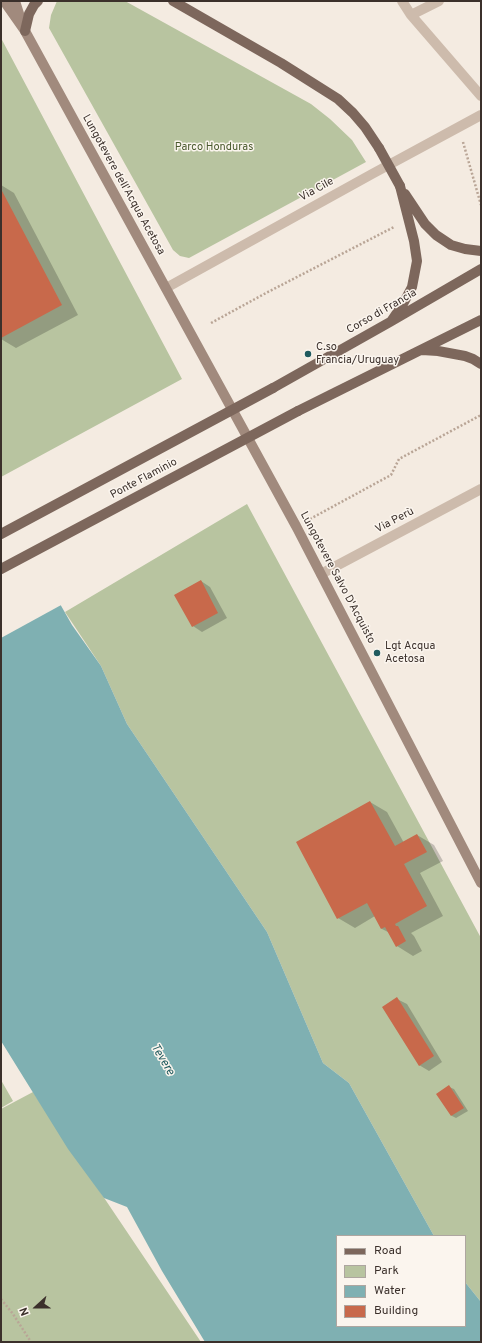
<!DOCTYPE html>
<html>
<head>
<meta charset="utf-8">
<style>
	body { margin:0 }
	#map { position:relative; width:482px; height:1343px; overflow:hidden; background:#f4ebe1; font-family:Overpass,sans-serif }
	canvas { display:block }
	.frame { position:absolute; inset:0; border:2px solid #3b302b; pointer-events:none }
	.legend { position:absolute; left:336px; top:1235px; width:130px; height:92px; box-sizing:border-box; background:#fbf5ee; border:1px solid #aea6a0; margin:0; padding:5px 7px; list-style:none; font-size:12px; color:#3b302b }
	.legend li { display:flex; align-items:center; gap:8px; height:20px }
	.legend b { width:20px; border:1px solid #aea6a0 }
	.north { position:absolute; left:16px; top:1287px; width:40px; height:40px; -webkit-text-stroke:3px #fbf5ee; paint-order:stroke; rotate:249deg; font-size:11px; font-weight:700; line-height:16px; text-align:center; color:#3b302b }
	.north::after { content:''; display:block; margin:auto; width:14px; height:18px; background:#3b302b; clip-path:polygon(50% 0,100% 100%,50% 72%,0 100%) }
</style>
</head>
<body>
<div id="map">
<canvas width="482" height="1343"></canvas>
<div class="frame"></div>
<ul class="legend">
<li><b style="height:5px;background:#7d675c"></b>Road</li>
<li><b style="height:11px;background:#b8c4a0"></b>Park</li>
<li><b style="height:11px;background:#7fb0b2"></b>Water</li>
<li><b style="height:11px;background:#c8694b"></b>Building</li>
</ul>
<div class="north">N</div>
</div>
<script>
const g = document.querySelector('canvas').getContext('2d');
g.lineJoin = 'round';
function fill(path, color) {
  g.fillStyle = color;
  g.fill(path, 'evenodd');
}
function poly(rows) {
  const path = new Path2D();
  for (const r of rows) {
    path.moveTo(r[0], r[1]);
    for (let i = 2; i < r.length; i += 2) path.lineTo(r[i], r[i + 1]);
  }
  return path;
}
function strokePath(path, color, width, dash) {
  g.strokeStyle = color;
  g.lineWidth = width;
  g.lineCap = dash ? 'butt' : 'round';
  g.setLineDash(dash || []);
  g.stroke(path);
}
function write(font, color, halo, rows, align = 'center') {
  g.font = font + ' Overpass,sans-serif';
  g.lineWidth = 3;
  g.setLineDash([]);
  g.textBaseline = 'middle';
  g.strokeStyle = halo;
  g.fillStyle = color;
  for (const [text, x, y, turn = 0] of rows) {
    g.save();
    g.translate(x, y);
    g.rotate((+turn || 0) * Math.PI / 180);
    g.textAlign = isNaN(turn) ? turn : align;
    if (halo) g.strokeText(text, 0, 0);
    g.fillText(text, 0, 0);
    g.restore();
  }
}
const green = poly([
	[57,1,125,1,311,104,330,119,352,140,366,162,189,258,180,256,173,250,49,28,51,15],
	[1,38,182,379,1,477],
	[247,504,481,938,481,1302,465,1282,465,1236,434,1236,349,1083,323,1063,267,932,127,724,101,666,65,612],
	[1,1080,13,1101,1,1108],
	[33,1092,201,1342,1,1342,1,1109]
]);
const water = poly([
	[1,500,72,625,101,666,127,724,267,932,323,1063,349,1083,434,1236,337,1236,337,1326,465,1326,465,1282,481,1302,481,1342,205,1342,162,1271,127,1207,104,1198,68,1149,1,1041]
]);
const pier = poly([
	[1,498,3,499,63,604,1,638]
]);
const shadow = poly([
	[1,185,14,193,78,315,16,348,1,339],
	[201,581,210,587,227,618,202,632,193,626],
	[370,802,387,812,404,843,417,835,434,845,443,861,420,873,443,916,411,933,414,936,422,951,413,956,397,946,390,933,382,929,375,916,355,928,338,918],
	[397,999,407,1004,442,1062,429,1071,419,1065],
	[449,1087,454,1089,468,1111,456,1118,452,1116]
]);
const building = poly([
	[1,189,62,305,1,338],
	[201,580,218,613,192,627,174,595],
	[370,801,395,846,417,834,427,852,404,864,427,906,395,924,396,926,398,926,406,941,396,947,385,927,381,929,367,903,337,919,296,842],
	[397,997,434,1056,419,1066,382,1007],
	[449,1085,464,1108,451,1116,436,1094]
]);
const path = poly([
	[463,142,481,205],
	[211,323,266,293,394,227],
	[310,519,391,475,399,459,481,415],
	[1,1299,13,1314,31,1342]
]);
const street = poly([
	[402,1,411,15,481,96],
	[411,15,439,1],
	[166,288,372,174,481,115],
	[321,574,481,489]
]);
const secondary = poly([
	[4,1,25,31,296,526,481,883],
	[15,1,21,20]
]);
const primary = poly([
	[173,1,281,63,338,99,353,113,365,127,379,148],
	[25,31,29,14,34,5,38,1],
	[405,194,425,224,436,235,451,245,465,249,481,251],
	[392,320,403,304,412,287,417,261,414,241,400,186],
	[422,350,438,351,465,356,473,359,481,364],
	[273,388,390,322,481,269],
	[298,411,481,320]
]);
const primaryBridge = poly([
	[379,148,400,186],
	[1,534,273,388],
	[1,569,298,411]
]);
const markers = [
	[308,354,4,"#1f5a5e"],
	[377,653,4,"#1f5a5e"]
];
const parkNames = [
	["Parco Honduras",214,148]
];
const streetNames = [
	["Lungotevere dell'Acqua Acetosa",123,185,61],
	["Via Cile",317,190,-29],
	["Corso di Francia",382,312,-30],
	["Ponte Flaminio",144,479,-28],
	["Via Perù",395,521,-28],
	["Lungotevere Salvo D'Acquisto",337,578,62]
];
const poiNames = [
	["C.so",316,348],
	["Francia/Uruguay",316,361],
	["Lgt Acqua",385,647],
	["Acetosa",385,660]
];
const waterNames = [
	["Tevere",162,1060,59]
];
fill(green, '#b8c4a0');
fill(water, '#7fb0b2');
fill(pier, '#f4ebe1');
fill(shadow, '#0003');
fill(building, '#c8694b');
strokePath(path, '#b9a596', 2.5, [2, 2]);
strokePath(street, '#cdbbac', 10);
strokePath(secondary, '#a18a7d', 10);
strokePath(primary, '#7d675c', 10);
strokePath(primaryBridge, '#7d675c', 10);
for (const [x, y, r, color] of markers) {
  const dot = new Path2D();
  dot.arc(x, y, r, 0, 2 * Math.PI);
  g.fillStyle = color;
  g.fill(dot);
  strokePath(dot, '#fbf5ee', 1.5);
}
write('11px', '#4a5a2e', '#fbf5ee', parkNames);
write('11px', '#3b302b', '#fbf5ee', streetNames);
write('11px', '#3b302b', '#fbf5ee', poiNames, 'left');
write('italic 12px', '#1f5a5e', '#fbf5ee', waterNames);
</script>
</body>
</html>
